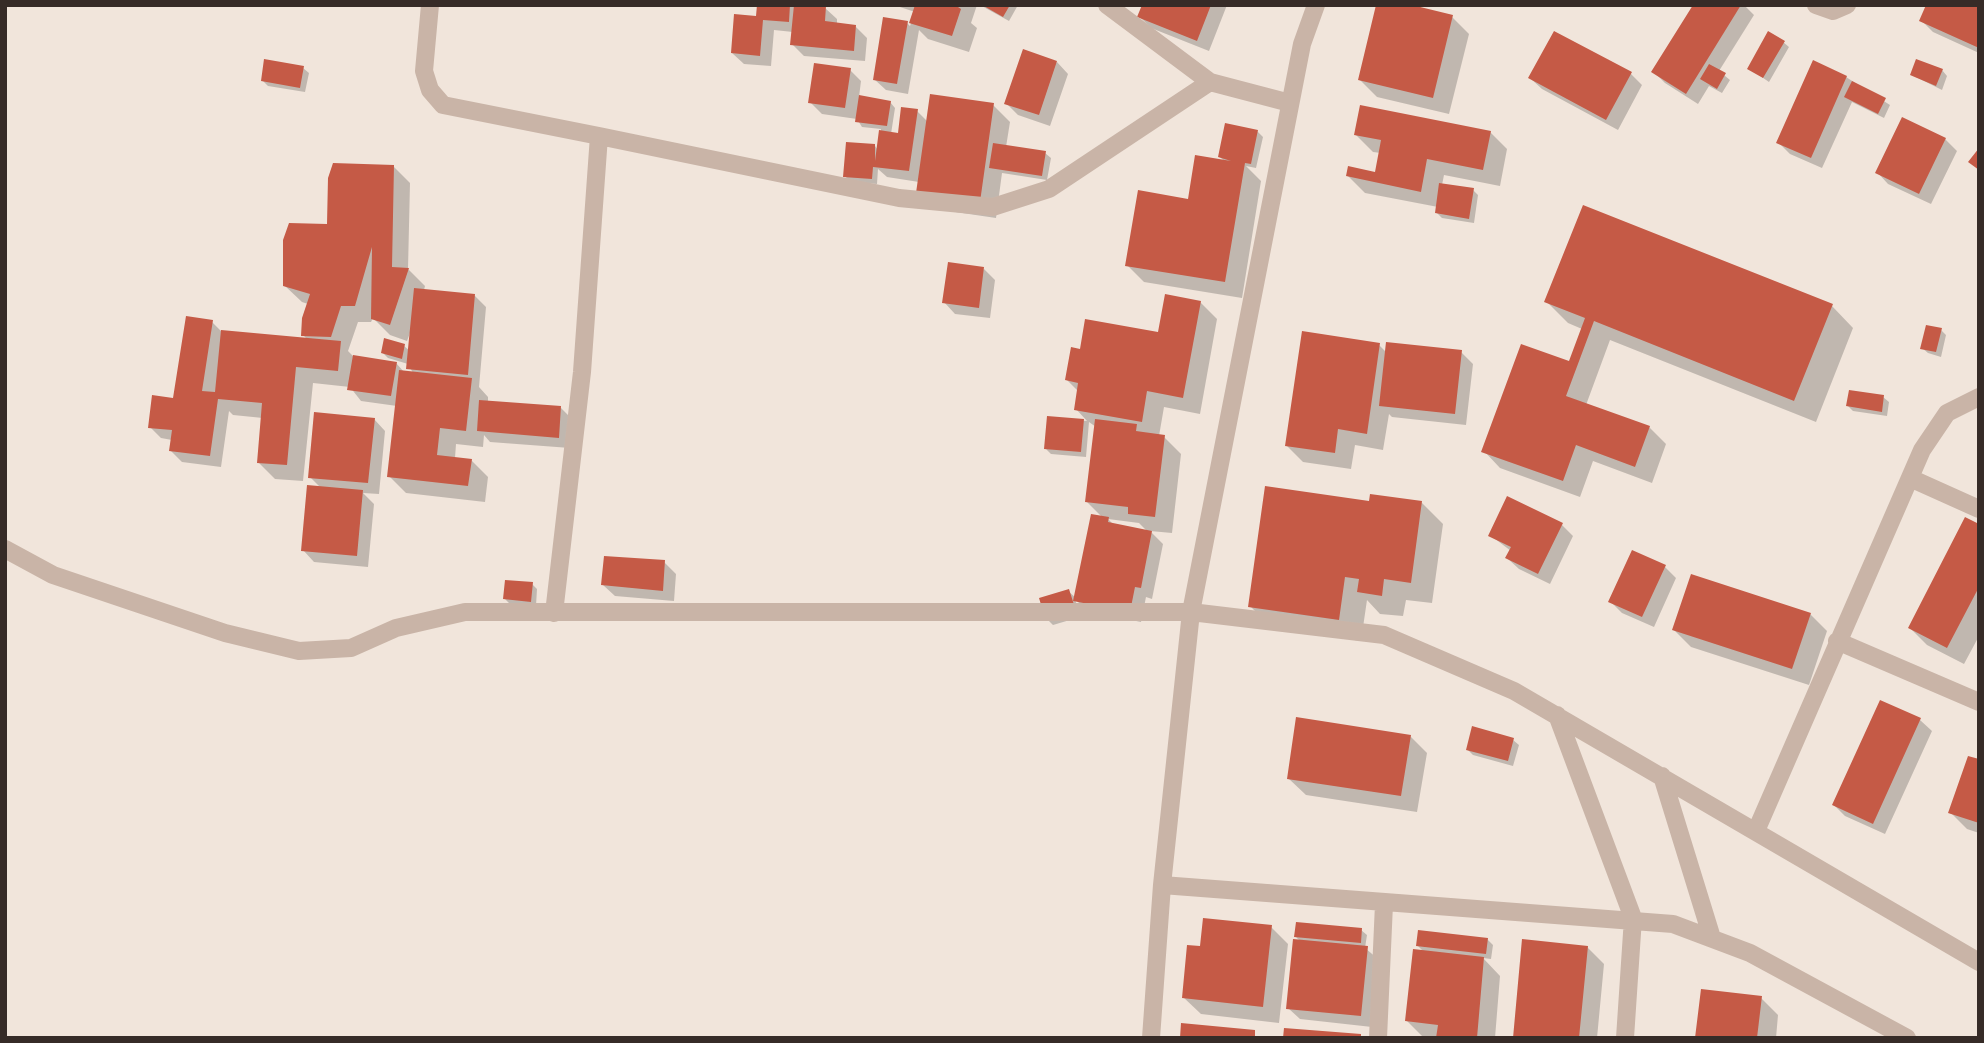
<!DOCTYPE html>
<html>
<head>
<meta charset="utf-8">
<style>
	body { margin:0 }
	#map { position:relative; width:1984px; height:1043px; overflow:hidden; background:#f1e5db; font-family:Figtree,sans-serif }
	canvas { display:block }
	.frame { position:absolute; inset:0; border:7px solid #362b27; pointer-events:none }
</style>
</head>
<body>
<div id="map">
<canvas width="1984" height="1043"></canvas>
<div class="frame"></div>
</div>
<script>
const g = document.querySelector('canvas').getContext('2d');
g.lineJoin = 'round';
function fill(path, color) {
  g.fillStyle = color;
  g.fill(path, 'evenodd');
}
function poly(rows) {
  const path = new Path2D();
  for (const r of rows) {
    path.moveTo(r[0], r[1]);
    for (let i = 2; i < r.length; i += 2) path.lineTo(r[i], r[i + 1]);
  }
  return path;
}
function strokePath(path, color, width, dash) {
  g.strokeStyle = color;
  g.lineWidth = width;
  g.lineCap = dash ? 'butt' : 'round';
  g.setLineDash(dash || []);
  g.stroke(path);
}
const shadow = poly([
	[753,5,825,8,837,19,837,24,855,26,867,38,865,61,804,56,792,44,793,32,774,30,771,66,744,64,732,53,757,18,758,8],
	[894,5,977,5,971,23,977,28,969,52,928,39,919,30,908,94,886,90,874,79,907,23,910,26,915,12],
	[980,5,1018,5,1009,21],
	[1144,5,1227,5,1209,51,1151,28,1140,17],
	[1695,5,1744,5,1754,15,1719,71,1730,80,1722,93,1709,86,1698,104,1665,83,1654,72],
	[1979,5,1979,53,1933,32,1921,20],
	[1452,17,1469,34,1449,114,1377,97,1360,80],
	[1783,42,1789,47,1769,82,1750,69],
	[1057,62,1068,74,1050,126,1018,115,1006,103],
	[303,68,309,73,305,92,268,86,263,81],
	[850,70,861,81,859,97,890,102,895,108,891,134,899,135,917,111,928,122,993,105,1010,122,1006,147,1045,153,1051,158,1047,180,1002,173,996,218,935,209,919,182,887,177,878,169,877,184,850,182,845,176,875,146,878,150,881,129,862,127,857,119,822,114,810,102],
	[1942,70,1947,76,1942,90,1912,75],
	[1631,74,1642,85,1618,130,1542,89,1530,78],
	[1846,77,1890,105,1884,118,1852,102,1822,168,1790,154,1778,142],
	[1257,131,1263,137,1256,168,1246,166,1261,181,1242,298,1144,282,1127,265,1224,161,1220,157],
	[1490,132,1507,149,1500,186,1444,175,1442,185,1473,190,1478,195,1474,223,1442,218,1437,213,1438,207,1365,193,1348,176,1377,174,1381,153,1373,152,1356,135],
	[1945,139,1957,151,1931,204,1888,184,1877,172],
	[393,166,410,183,408,269,425,286,424,290,475,296,486,307,479,387,488,397,488,402,561,408,572,419,570,448,490,442,484,435,483,447,456,444,455,458,471,460,488,477,485,502,406,493,389,476,397,406,361,401,350,387,313,383,303,481,275,479,258,462,263,418,233,415,229,411,221,467,182,462,170,450,172,440,161,438,150,427,174,400,212,322,222,332,308,340,303,335,308,304,302,302,284,285,329,226],
	[373,318,390,335,407,341,410,333,410,351,404,346,383,353,388,358,408,364,413,373,404,372,396,363,354,357,348,351,358,322,371,322],
	[984,269,995,280,990,318,955,314,944,302],
	[1546,301,1832,306,1853,328,1816,422,1610,340,1586,405,1649,427,1666,444,1652,483,1593,461,1580,497,1500,468,1484,451,1570,363,1582,329,1568,323],
	[1200,302,1217,319,1200,414,1164,407,1159,436,1164,437,1181,454,1172,533,1150,531,1163,544,1152,599,1146,597,1141,622,1087,611,1075,599,1080,617,1053,625,1048,620,1068,591,1076,598,1103,518,1086,501,1096,427,1089,422,1086,457,1051,454,1046,449,1049,418,1087,421,1076,409,1079,392,1067,380,1081,351,1159,334],
	[1108,519,1139,523,1148,532,1114,525],
	[1941,330,1946,335,1941,357,1928,353,1922,348],
	[1379,345,1386,352,1461,352,1473,364,1466,425,1392,417,1389,414,1383,450,1355,445,1351,469,1303,462,1286,445],
	[1883,397,1889,402,1887,416,1853,411,1848,406],
	[374,419,385,431,379,494,363,493,374,504,368,567,314,562,303,550,321,488,310,477],
	[1421,502,1443,524,1432,603,1406,600,1403,616,1380,614,1367,600,1361,641,1272,628,1250,606,1370,503],
	[1562,525,1573,536,1550,584,1519,569,1507,558,1511,551,1490,535],
	[1979,526,1979,636,1964,664,1927,645,1910,628],
	[664,562,676,574,674,601,615,596,603,585],
	[1665,567,1676,578,1654,627,1622,613,1610,601],
	[532,584,537,589,536,606,510,604,505,599],
	[1810,614,1827,631,1809,685,1691,647,1674,630],
	[1920,720,1932,731,1885,834,1845,816,1834,805],
	[1410,736,1427,753,1417,812,1306,795,1288,778],
	[1513,740,1519,745,1513,766,1473,755,1468,750],
	[1979,761,1979,833,1967,829,1950,812],
	[1271,927,1288,944,1279,1023,1201,1014,1183,997,1201,948],
	[1361,930,1367,935,1365,948,1378,959,1372,1027,1300,1019,1288,1008,1301,942,1296,937],
	[1487,939,1493,945,1491,959,1483,958,1500,976,1495,1038,1424,1038,1407,1021,1424,952,1418,946],
	[1587,947,1604,964,1597,1038,1515,1038],
	[1761,998,1778,1015,1776,1038,1697,1038]
]);
const building = poly([
	[757,5,790,5,789,22,763,20,760,56,731,53,734,14,756,16],
	[794,5,826,6,825,21,856,25,854,51,790,45],
	[915,5,955,5,961,9,952,36,909,23],
	[982,5,1010,5,1003,17],
	[1142,5,1211,5,1197,41,1137,17],
	[1376,5,1412,5,1453,15,1433,98,1358,80],
	[1693,5,1741,5,1686,94,1651,72],
	[1926,5,1979,5,1979,48,1919,21],
	[883,17,908,21,897,84,873,80],
	[1554,31,1632,72,1606,120,1528,78],
	[1768,31,1785,41,1763,78,1747,69],
	[1023,49,1057,61,1039,115,1004,104],
	[264,59,304,66,300,88,261,81],
	[1916,59,1943,69,1936,86,1910,75],
	[1813,60,1847,76,1811,158,1776,143],
	[814,63,851,68,845,108,808,103],
	[1709,64,1726,73,1717,89,1700,79],
	[1852,81,1886,98,1878,114,1844,97],
	[930,94,994,103,980,202,916,193],
	[859,95,891,101,887,126,855,122],
	[1360,105,1491,131,1483,170,1427,159,1421,192,1346,176,1348,166,1375,172,1381,140,1354,135],
	[901,107,918,109,909,171,873,167,872,179,843,177,846,142,875,144,875,161,879,130,898,133],
	[1902,117,1946,138,1919,194,1875,173],
	[1225,123,1258,130,1251,164,1245,163,1225,282,1125,266,1138,190,1188,199,1195,155,1231,161,1218,157],
	[993,143,1046,151,1042,176,989,168],
	[1979,148,1979,170,1968,162],
	[333,163,394,165,392,267,409,268,390,325,371,319,372,247,355,306,341,306,331,337,301,336,302,318,310,294,283,286,283,240,289,223,327,224,328,178],
	[1439,183,1474,188,1469,219,1435,213],
	[1583,205,1833,304,1794,401,1594,321,1566,396,1650,426,1635,467,1576,445,1563,481,1481,452,1521,344,1569,361,1585,318,1544,302],
	[948,262,984,267,979,308,942,303],
	[414,288,475,294,468,375,406,369],
	[1165,294,1201,301,1183,398,1147,391,1142,422,1074,410,1078,383,1065,380,1071,347,1080,349,1085,319,1158,332],
	[186,316,213,320,202,391,215,392,221,330,341,341,338,371,296,367,287,465,257,463,262,403,218,399,210,456,169,451,172,430,148,428,152,395,173,398],
	[1926,325,1942,328,1936,352,1920,349],
	[1302,331,1380,343,1367,434,1338,429,1335,453,1285,446],
	[384,338,405,344,402,359,381,353],
	[1386,342,1462,350,1455,414,1379,406],
	[353,355,397,362,391,396,347,390],
	[399,370,472,378,466,431,440,428,437,455,472,459,468,486,387,477],
	[1849,390,1884,395,1882,412,1846,406],
	[479,400,561,406,559,438,477,431],
	[314,412,375,418,368,483,308,478],
	[1047,416,1084,419,1081,452,1044,449],
	[1095,419,1137,424,1136,431,1165,435,1155,517,1128,514,1128,507,1085,502],
	[307,485,363,490,357,556,301,551],
	[1265,486,1369,501,1370,494,1422,501,1411,583,1384,579,1382,596,1357,592,1359,579,1345,577,1339,620,1248,607],
	[1507,496,1563,523,1538,574,1505,558,1511,547,1488,536],
	[1091,514,1109,517,1108,522,1152,531,1141,588,1135,587,1130,612,1073,601],
	[1965,517,1979,524,1979,587,1947,648,1908,628],
	[1632,550,1666,565,1642,617,1608,602],
	[604,556,665,560,663,591,601,585],
	[1691,574,1811,613,1792,669,1672,630],
	[505,580,533,582,531,602,503,599],
	[1069,589,1076,611,1046,621,1039,598],
	[1880,700,1921,718,1873,824,1832,805],
	[1296,717,1411,735,1401,796,1287,779],
	[1472,726,1514,738,1508,761,1466,750],
	[1968,756,1979,759,1979,823,1948,813],
	[1203,918,1272,925,1263,1007,1182,998,1187,945,1200,946],
	[1296,922,1362,928,1361,943,1294,937],
	[1418,930,1488,938,1486,954,1416,946],
	[1293,939,1368,946,1361,1016,1286,1009],
	[1522,939,1588,946,1579,1038,1513,1038],
	[1413,949,1484,957,1477,1038,1436,1038,1438,1025,1405,1021],
	[1701,989,1762,996,1757,1038,1695,1038],
	[1181,1023,1255,1030,1255,1038,1180,1038],
	[1284,1028,1361,1034,1361,1038,1283,1038]
]);
const minor = poly([
	[430,5,424,71,430,90,443,105,599,136,582,372,554,613],
	[1107,5,1210,82,1290,103],
	[1816,5,1833,11,1847,5],
	[599,136,899,198,993,207,1049,189,1210,82],
	[1910,478,1979,509],
	[5,549,53,575,225,633,299,651,351,648,396,628,465,612,1191,612,1384,635,1514,691,1979,962],
	[1837,641,1979,702],
	[1557,715,1633,918,1625,1038],
	[1662,776,1712,938],
	[1756,831,1922,450,1947,413,1979,397],
	[1162,885,1673,924,1750,953,1907,1038],
	[1151,1038,1162,885,1191,612,1302,44,1316,5],
	[1378,1038,1384,904]
]);
fill(shadow, '#0003');
fill(building, '#c55a46');
strokePath(minor, '#c9b4a7', 18);
</script>
</body>
</html>
